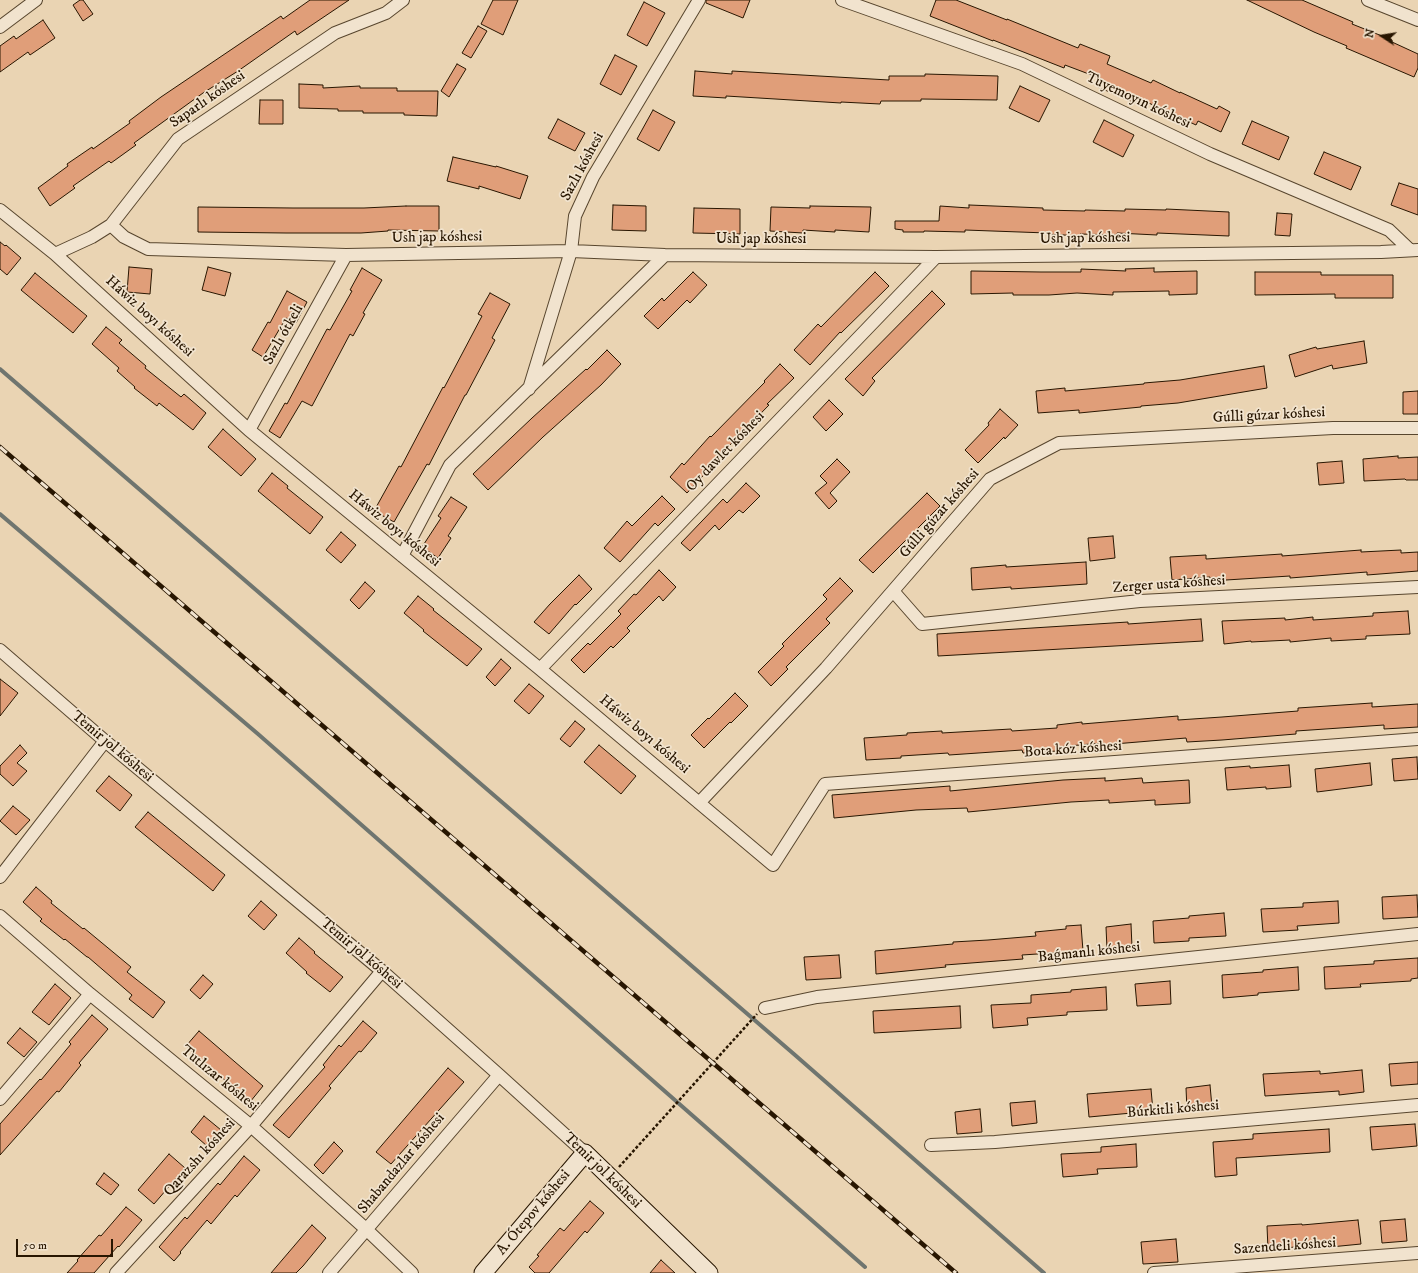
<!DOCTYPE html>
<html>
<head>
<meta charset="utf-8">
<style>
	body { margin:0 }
	#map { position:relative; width:1418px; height:1273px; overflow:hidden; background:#ead4b3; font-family:"IM FELL DW Pica",serif }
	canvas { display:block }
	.north { position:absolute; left:1362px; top:16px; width:40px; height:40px; -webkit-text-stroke:3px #f1e3ce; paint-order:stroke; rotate:282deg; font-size:11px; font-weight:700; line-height:16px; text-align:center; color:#281601 }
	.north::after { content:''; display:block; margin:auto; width:14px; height:18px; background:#281601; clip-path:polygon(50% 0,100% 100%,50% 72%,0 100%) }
	.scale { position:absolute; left:16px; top:1239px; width:97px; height:18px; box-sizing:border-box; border:2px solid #281601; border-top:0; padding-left:5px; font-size:12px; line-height:14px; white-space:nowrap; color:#281601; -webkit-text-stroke:3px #f1e3ce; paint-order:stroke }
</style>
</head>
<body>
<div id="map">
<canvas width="1418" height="1273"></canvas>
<div class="north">N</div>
<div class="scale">50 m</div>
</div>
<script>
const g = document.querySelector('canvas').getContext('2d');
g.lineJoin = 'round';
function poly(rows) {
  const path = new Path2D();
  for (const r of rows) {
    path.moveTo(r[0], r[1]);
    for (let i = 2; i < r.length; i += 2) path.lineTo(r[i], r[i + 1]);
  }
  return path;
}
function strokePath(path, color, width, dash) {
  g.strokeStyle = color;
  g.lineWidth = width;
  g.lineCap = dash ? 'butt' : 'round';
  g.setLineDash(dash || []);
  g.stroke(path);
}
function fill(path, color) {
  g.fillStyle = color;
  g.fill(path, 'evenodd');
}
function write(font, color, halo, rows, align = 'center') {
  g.font = font + ' "IM FELL DW Pica",serif';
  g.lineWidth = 3.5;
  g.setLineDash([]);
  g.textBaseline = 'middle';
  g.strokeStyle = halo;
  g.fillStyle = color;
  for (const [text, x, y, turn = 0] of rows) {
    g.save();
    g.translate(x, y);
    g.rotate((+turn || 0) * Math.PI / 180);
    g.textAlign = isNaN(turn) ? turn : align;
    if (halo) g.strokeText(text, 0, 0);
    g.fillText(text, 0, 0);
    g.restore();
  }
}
const stream = poly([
	[0,369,795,1055,1044,1273],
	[0,514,258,734,865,1267]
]);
const building = poly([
	[80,0,83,0,93,14,83,21,73,5,80,0],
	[310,0,349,0,297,35,295,31,238,71,203,93,134,143,136,145,111,163,109,161,73,186,75,188,50,206,38,188,68,166,67,164,92,147,93,149,130,123,129,121,161,97,281,16,283,19,310,0],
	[493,0,518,0,503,35,481,24,493,0],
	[706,0,750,0,743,18,706,3,706,0],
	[936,0,956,0,1007,20,1007,19,1078,48,1080,44,1110,56,1107,64,1151,83,1153,80,1180,93,1180,92,1217,109,1219,106,1230,112,1221,132,1198,121,1196,125,1138,98,1135,103,1098,87,1102,79,1065,65,1064,68,993,40,993,41,930,16,936,0],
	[1247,0,1302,0,1353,22,1352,24,1392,40,1392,42,1418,54,1418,68,1414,77,1346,48,1347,46,1314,32,1247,0],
	[644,2,665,13,647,46,627,35,644,2],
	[43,20,55,38,30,55,28,52,0,72,0,46,14,36,16,39,43,20],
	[478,26,487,31,471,58,462,53,478,26],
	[615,55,637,66,621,95,600,84,615,55],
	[457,64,466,69,449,97,441,91,457,64],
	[695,71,732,74,732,71,889,80,889,76,925,76,925,74,998,76,997,100,921,99,921,101,881,101,880,104,841,102,841,103,726,96,726,98,693,96,695,71],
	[299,84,323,85,323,88,360,86,360,88,397,88,397,91,438,91,437,116,404,115,404,113,363,113,363,111,338,111,338,109,299,108,299,84],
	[1020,86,1050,100,1039,122,1009,108,1020,86],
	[260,100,283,100,283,124,259,124,260,100],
	[653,110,675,122,659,151,637,139,653,110],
	[558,119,585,133,575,151,548,138,558,119],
	[1104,120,1134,135,1123,157,1093,142,1104,120],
	[1252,121,1289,137,1279,160,1242,144,1252,121],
	[1324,152,1361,167,1351,190,1314,174,1324,152],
	[453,157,496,167,496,166,528,176,520,199,479,186,479,189,447,181,453,157],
	[1399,183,1418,189,1418,215,1391,205,1399,183],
	[613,205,646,206,646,231,612,230,613,205],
	[969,205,1043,208,1043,210,1085,211,1085,210,1125,211,1125,209,1166,210,1166,209,1229,212,1229,236,1157,233,1157,235,1117,233,1117,235,1080,234,1080,236,1047,234,1047,233,965,230,965,232,924,231,924,232,903,232,903,230,895,229,895,221,939,221,940,206,969,208,969,205],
	[406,206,439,206,439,231,388,230,388,231,361,233,286,233,198,232,198,207,293,208,364,208,406,206],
	[810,206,871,207,869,232,835,230,835,232,803,230,803,233,770,231,771,207,810,208,810,206],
	[694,208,740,209,740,234,693,233,694,208],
	[1277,213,1292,214,1290,236,1275,235,1277,213],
	[0,242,5,246,6,245,21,258,7,275,0,269,0,242],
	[129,267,152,269,150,294,127,292,129,267],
	[208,267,231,273,225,296,202,290,208,267],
	[362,268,382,280,363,313,365,314,353,336,350,334,312,406,302,401,280,438,269,431,285,403,287,404,327,329,330,330,352,291,350,290,362,268],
	[1154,268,1154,272,1197,271,1197,294,1169,295,1169,291,1113,292,1113,295,1077,293,1049,295,1013,295,1013,293,971,294,971,271,1041,272,1081,272,1081,269,1126,271,1125,269,1154,268],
	[693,272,707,285,690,303,687,300,658,329,644,316,662,298,664,301,693,272],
	[875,272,889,286,841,333,840,332,810,365,794,350,818,324,821,327,875,272],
	[1255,272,1321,272,1321,275,1393,275,1393,298,1335,298,1335,294,1255,295,1255,272],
	[35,273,87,316,73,333,21,290,35,273],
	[287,291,307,302,296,323,286,318,263,357,252,350,268,322,270,323,287,291],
	[932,291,945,304,872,378,875,381,863,396,845,379,932,291],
	[490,293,510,304,492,338,495,340,466,395,465,395,429,465,427,464,394,522,374,511,399,466,401,467,443,387,444,388,482,316,478,314,490,293],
	[106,327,122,340,119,343,146,366,145,368,181,397,184,394,206,413,193,430,159,403,157,406,134,388,135,387,117,371,119,368,92,344,106,327],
	[1364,341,1367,363,1333,369,1332,365,1295,377,1289,355,1316,347,1317,349,1364,341],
	[607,350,621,364,601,385,543,437,488,490,473,474,532,418,586,369,587,370,607,350],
	[780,364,794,378,767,404,769,405,725,450,726,451,687,493,670,477,682,463,684,465,710,436,711,437,765,382,764,381,780,364],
	[1264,366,1267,388,1178,403,1141,406,1141,407,1079,413,1079,410,1038,413,1036,391,1065,388,1065,391,1144,384,1144,383,1180,380,1264,366],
	[1418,391,1418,414,1403,414,1403,392,1418,391],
	[829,400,843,414,826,431,813,417,829,400],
	[1000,409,1018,425,1005,439,1004,437,978,463,965,450,989,425,988,423,1000,409],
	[223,429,256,459,241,476,208,447,223,429],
	[1398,456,1398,458,1418,457,1418,480,1406,480,1405,479,1364,481,1363,459,1398,456],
	[837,459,850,472,830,493,837,501,829,509,815,493,827,483,820,476,837,459],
	[1342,461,1344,483,1319,485,1317,463,1342,461],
	[272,473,288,486,287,488,323,517,310,534,258,491,272,473],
	[746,483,760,496,743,513,739,510,719,530,715,525,690,551,681,543,723,499,727,503,746,483],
	[927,493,940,506,873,573,859,560,927,493],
	[662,496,675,509,658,526,655,523,620,562,604,548,627,521,632,526,662,496],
	[451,497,467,507,448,536,451,538,438,558,422,547,441,518,438,516,451,497],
	[341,532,356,545,341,563,326,550,341,532],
	[1113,536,1115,558,1090,561,1088,538,1113,536],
	[1361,550,1361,552,1401,550,1401,553,1418,552,1418,571,1367,575,1367,572,1290,578,1290,576,1210,581,1210,577,1172,580,1170,557,1206,555,1206,559,1282,554,1282,556,1361,550],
	[1086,562,1087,584,1011,589,1011,587,972,590,971,568,1006,565,1006,567,1086,562],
	[659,570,676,587,663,601,659,596,627,628,630,631,613,648,611,646,584,673,571,660,588,643,590,645,621,614,618,611,634,594,636,595,659,570],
	[579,575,592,589,576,605,575,604,549,634,534,622,550,604,579,575],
	[840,578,853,591,826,619,830,623,786,667,788,669,771,686,758,672,784,646,782,644,827,599,823,595,840,578],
	[365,582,375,591,359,609,350,600,365,582],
	[418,596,434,609,433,610,482,649,467,666,423,631,424,630,404,613,418,596],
	[1408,611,1410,634,1366,636,1366,639,1331,641,1331,638,1290,642,1290,640,1251,642,1251,641,1224,644,1222,621,1285,618,1285,620,1313,617,1313,620,1373,616,1373,613,1408,611],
	[1201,619,1203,641,938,656,937,634,1128,622,1128,624,1201,619],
	[501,659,511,668,495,686,486,677,501,659],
	[0,679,18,693,0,716,0,679],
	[529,684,544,696,529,714,514,701,529,684],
	[735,693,748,706,731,723,730,722,704,748,691,735,708,718,709,719,735,693],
	[1372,703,1372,707,1418,704,1418,727,1384,729,1384,725,1296,731,1296,734,1222,740,1187,742,1186,738,1102,745,1102,743,1057,747,1057,751,1023,753,1022,750,949,755,948,753,901,756,901,758,866,760,864,738,907,735,907,733,942,731,942,733,1011,729,1012,731,1057,728,1057,725,1082,722,1082,724,1178,716,1178,720,1222,717,1298,711,1298,708,1372,703],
	[575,721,585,729,570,747,560,739,575,721],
	[20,745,27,753,17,763,27,771,13,786,0,774,0,766,20,745],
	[599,745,636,776,621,794,584,762,599,745],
	[1417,757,1418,779,1394,781,1392,759,1417,757],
	[1370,763,1372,785,1317,792,1315,769,1370,763],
	[1289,765,1291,787,1266,789,1266,787,1227,790,1225,768,1250,766,1250,768,1289,765],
	[109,776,132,795,120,811,96,791,109,776],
	[1105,778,1105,781,1142,778,1143,783,1189,780,1190,803,1155,805,1155,800,1109,803,1109,800,1071,802,968,812,967,808,916,810,834,818,832,795,950,786,950,791,1063,780,1105,778],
	[13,806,30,820,16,835,0,821,13,806],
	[148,812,225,875,213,891,135,827,148,812],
	[36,887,52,901,51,903,83,929,84,928,131,967,127,972,165,1002,153,1018,129,999,132,995,88,957,87,957,65,939,64,940,40,921,42,919,23,902,36,887],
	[1417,895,1418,917,1383,919,1382,897,1417,895],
	[261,901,277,915,264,930,248,916,261,901],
	[1338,901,1339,923,1297,926,1298,930,1263,932,1261,909,1303,907,1303,903,1338,901],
	[1224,913,1226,936,1189,938,1189,941,1154,943,1153,921,1189,918,1189,916,1224,913],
	[1131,924,1132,947,1107,949,1106,927,1131,924],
	[1081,925,1083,951,1022,955,1023,959,945,965,946,967,876,974,875,951,953,944,953,942,988,940,1036,936,1035,932,1066,929,1066,926,1081,925],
	[299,938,315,952,314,953,343,977,330,992,306,973,307,972,286,953,299,938],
	[839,955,841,978,806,980,804,957,839,955],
	[1418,958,1418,978,1411,979,1411,981,1360,984,1361,987,1325,989,1324,967,1374,964,1374,961,1418,958],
	[1298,967,1299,990,1258,993,1258,995,1223,998,1222,975,1263,972,1263,970,1298,967],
	[203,975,213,984,200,999,190,990,203,975],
	[1170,981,1171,1004,1137,1006,1135,984,1170,981],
	[55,984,71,998,49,1025,32,1012,55,984],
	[1106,987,1107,1010,1067,1012,1067,1015,1027,1018,1028,1025,993,1028,991,1005,1031,1003,1031,995,1071,992,1071,990,1106,987],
	[960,1006,961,1028,874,1033,873,1011,960,1006],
	[92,1015,108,1029,79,1063,81,1065,59,1092,57,1091,0,1155,0,1124,40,1079,41,1080,71,1044,69,1042,92,1015],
	[363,1021,377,1033,361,1052,359,1051,329,1086,331,1088,289,1138,273,1125,325,1067,323,1065,339,1045,341,1047,363,1021],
	[20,1028,37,1042,24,1057,7,1043,20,1028],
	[199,1031,263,1086,250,1102,186,1046,199,1031],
	[1418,1062,1418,1084,1391,1086,1389,1064,1418,1062],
	[448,1068,464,1082,391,1164,376,1152,448,1068],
	[1362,1070,1364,1092,1339,1095,1339,1091,1265,1096,1263,1074,1320,1071,1320,1074,1362,1070],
	[1210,1085,1212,1107,1187,1110,1186,1088,1210,1085],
	[1151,1089,1153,1111,1089,1117,1087,1094,1151,1089],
	[1035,1101,1037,1123,1012,1126,1010,1103,1035,1101],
	[980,1109,982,1132,957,1134,955,1112,980,1109],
	[204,1116,221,1130,207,1146,191,1132,204,1116],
	[1415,1124,1417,1146,1372,1150,1370,1127,1415,1124],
	[1329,1129,1330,1152,1236,1158,1237,1175,1215,1177,1213,1142,1253,1139,1253,1134,1329,1129],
	[334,1142,343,1151,323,1174,314,1165,334,1142],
	[1136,1144,1137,1167,1097,1169,1098,1174,1063,1177,1061,1154,1101,1152,1101,1147,1136,1144],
	[169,1154,185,1168,154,1204,138,1190,169,1154],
	[244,1156,260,1170,237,1197,235,1195,211,1224,207,1220,180,1252,181,1253,174,1261,159,1247,185,1217,187,1219,218,1183,220,1185,244,1156],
	[104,1173,119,1185,111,1195,96,1184,104,1173],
	[590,1201,604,1213,587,1233,585,1231,549,1273,535,1273,529,1267,539,1256,537,1255,560,1228,564,1231,590,1201],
	[126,1207,142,1220,119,1247,118,1246,94,1273,67,1273,78,1261,77,1260,99,1235,101,1236,126,1207],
	[1405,1219,1407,1241,1382,1243,1380,1221,1405,1219],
	[1358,1220,1361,1244,1310,1249,1310,1246,1268,1249,1267,1226,1302,1224,1302,1225,1358,1220],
	[312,1225,326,1238,303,1266,296,1273,271,1273,312,1225],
	[1176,1239,1178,1262,1143,1264,1141,1242,1176,1239],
	[661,1260,675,1273,650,1273,661,1260]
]);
const path = poly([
	[619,1167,757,1014]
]);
const street = poly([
	[842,0,1022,64,1210,154,1389,230,1410,250],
	[1368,0,1418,20],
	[0,27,36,0],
	[0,210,55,254,249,430,540,669,773,865,825,784,1418,739],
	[111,225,124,237,148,249,346,255,571,251,665,255,936,257,1381,252,1418,250],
	[55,254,92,237,111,225,178,139,335,33,386,13,403,0],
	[529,389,571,251,575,216,593,177,699,0],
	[249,430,346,255],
	[402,556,450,465,665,255],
	[893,591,922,624,1140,601,1418,587],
	[0,650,105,741,382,971,499,1075,585,1153],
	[540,669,936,257],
	[699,803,826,668,990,479,1059,443,1333,428,1418,428],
	[0,877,105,741],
	[0,916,90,994,251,1126,367,1230,412,1273],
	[765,1008,817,997,1418,934],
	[0,1099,90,994],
	[931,1145,995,1142,1418,1105],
	[116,1273,251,1126,382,971],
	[329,1273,499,1075],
	[1154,1273,1418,1253]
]);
const secondary = poly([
	[483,1273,585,1153,709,1273]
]);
const rail = poly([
	[0,447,956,1273]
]);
const streetNames = [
	["Saparlı kóshesi",208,100,-35],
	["Tuyemoyın kóshesi",1138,101,25],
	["Sazlı kóshesi",583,167,-62],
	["Ush jap kóshesi",437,238,-1],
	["Ush jap kóshesi",1085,239,-1],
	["Ush jap kóshesi",761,240],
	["Háwiz boyı kóshesi",149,317,42],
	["Sazlı ótkeli",284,335,-61],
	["Gúlli gúzar kóshesi",1269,416,-3],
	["Oy dawlet kóshesi",726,452,-46],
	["Gúlli gúzar kóshesi",940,514,-49],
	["Háwiz boyı kóshesi",394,529,39],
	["Zerger usta kóshesi",1169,585,-4],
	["Háwiz boyı kóshesi",644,735,40],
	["Temir jol kóshesi",112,747,40],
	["Bota kóz kóshesi",1073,750,-4],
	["Baǵmanlı kóshesi",1089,953,-6],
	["Temir jol kóshesi",361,954,40],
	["Tutlızar kóshesi",219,1079,39],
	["Búrkitli kóshesi",1173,1110,-5],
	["Qarazshı kóshesi",200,1158,-48],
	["Shabandazlar kóshesi",402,1164,-50],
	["Temir jol kóshesi",602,1171,44],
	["A. Ótepov kóshesi",534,1213,-50],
	["Sazendeli kóshesi",1285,1247,-4]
];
strokePath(stream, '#6f756f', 4);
fill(building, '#e09e79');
strokePath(building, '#281601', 1);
strokePath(street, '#58462e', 14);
strokePath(secondary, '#281601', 19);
strokePath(path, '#281601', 2.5, [3, 2]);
strokePath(street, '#f1e3ce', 12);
strokePath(secondary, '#f1e3ce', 17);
strokePath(rail, '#281601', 4.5);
strokePath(rail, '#f1e3ce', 3, [9]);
write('15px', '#281601', '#f1e3ce', streetNames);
</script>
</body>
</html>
